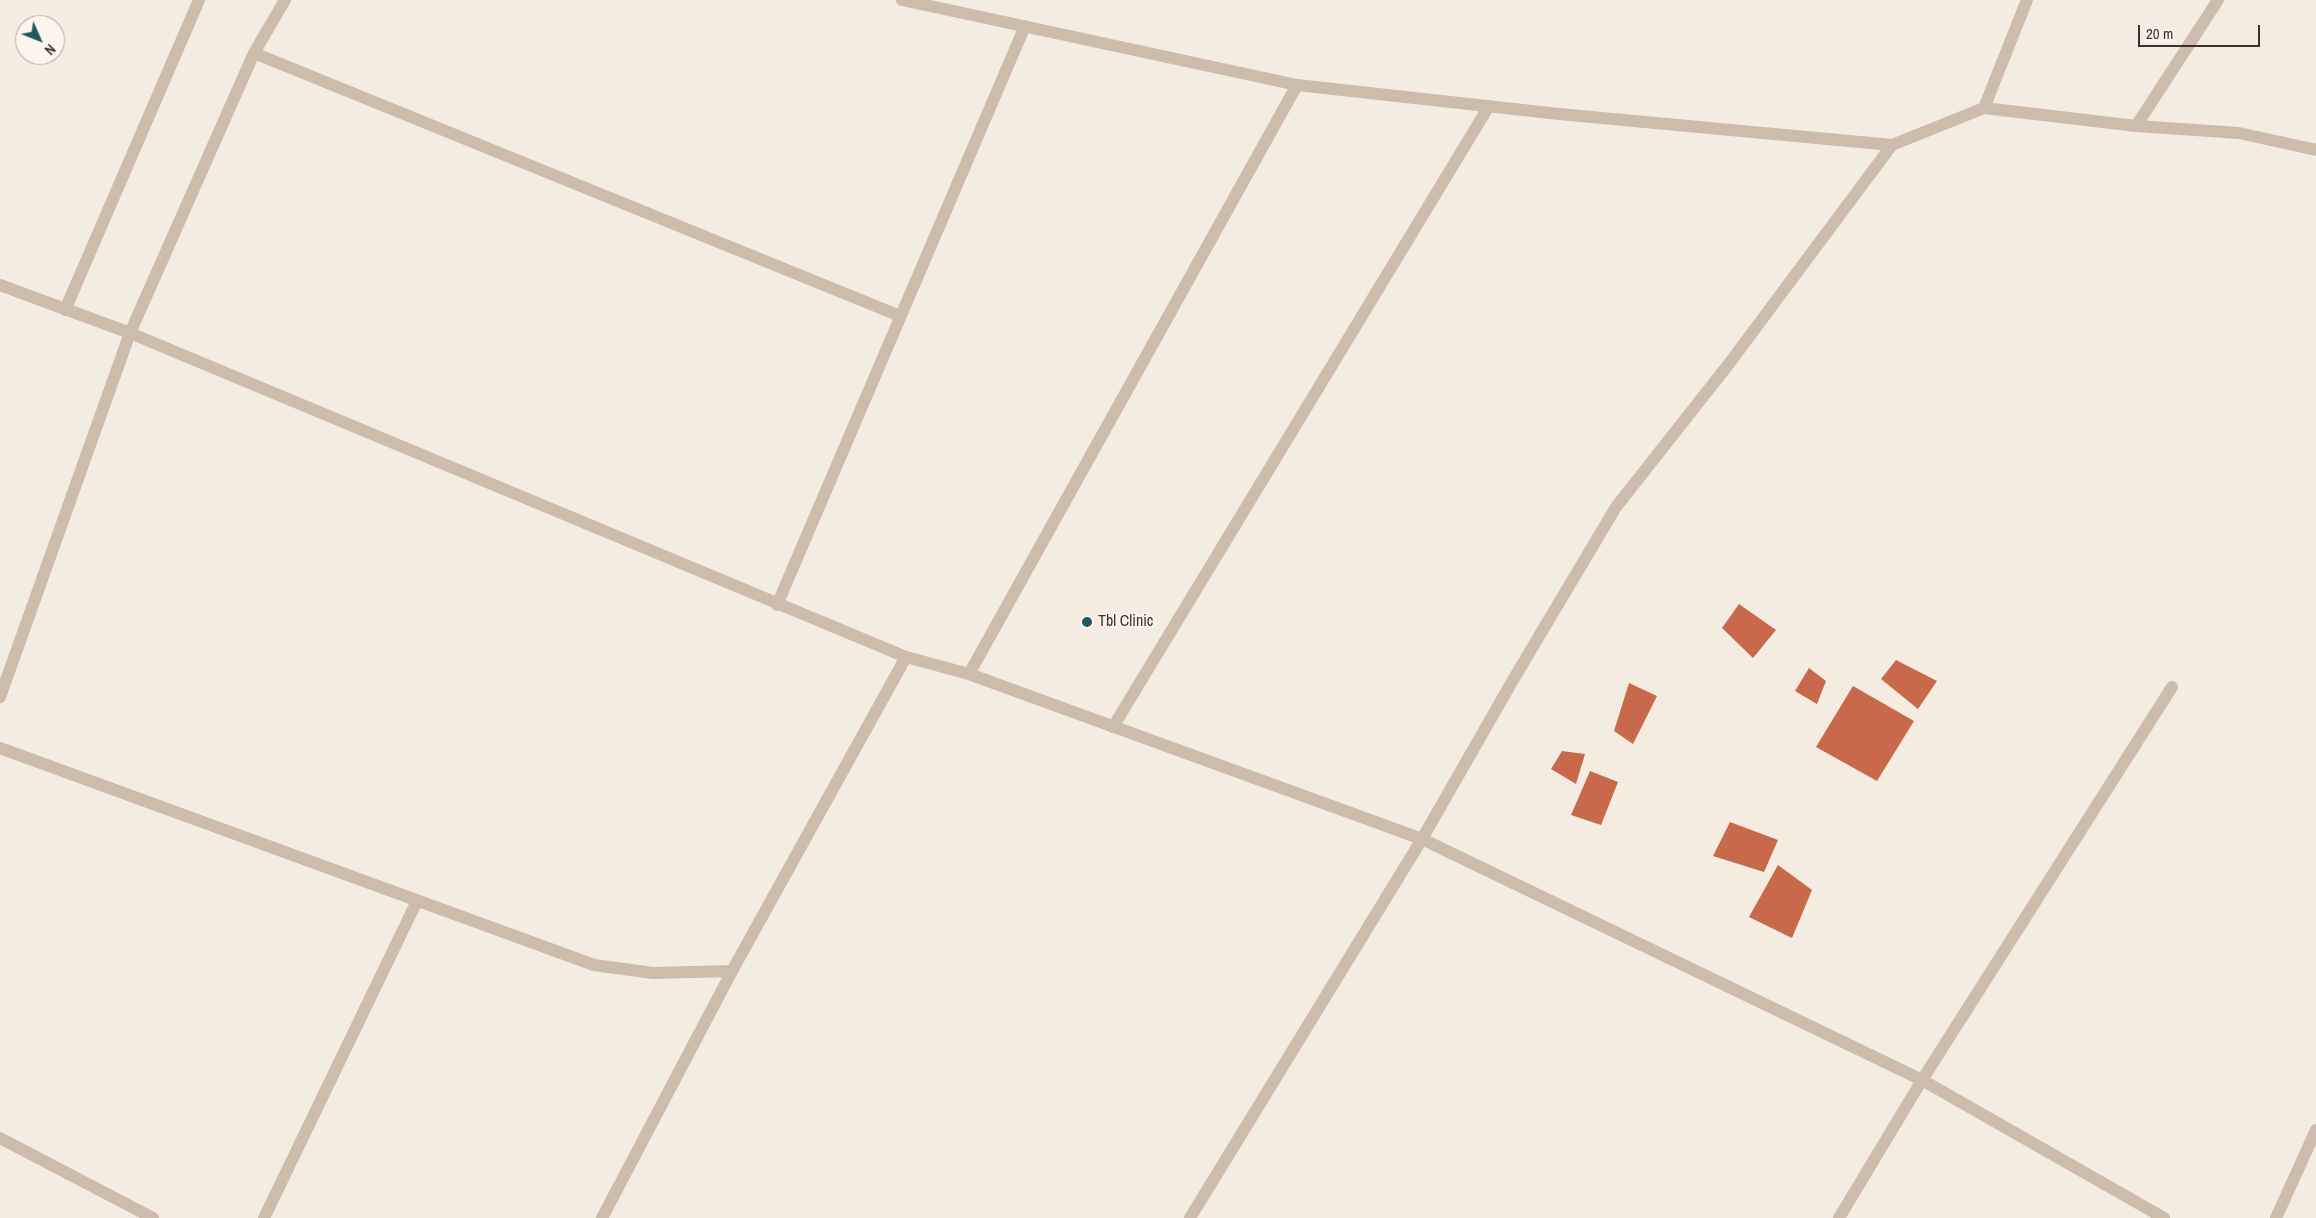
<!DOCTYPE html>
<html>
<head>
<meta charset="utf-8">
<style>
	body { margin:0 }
	#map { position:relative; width:2316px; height:1218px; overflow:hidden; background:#f4ebe1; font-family:"Archivo Narrow",sans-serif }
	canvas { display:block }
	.north { position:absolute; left:15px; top:15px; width:50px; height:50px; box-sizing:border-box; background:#fbf5ee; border:1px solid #aea6a0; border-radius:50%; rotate:134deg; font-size:14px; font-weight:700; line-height:20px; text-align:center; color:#3b302b }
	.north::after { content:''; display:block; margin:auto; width:18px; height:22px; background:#1f5a5e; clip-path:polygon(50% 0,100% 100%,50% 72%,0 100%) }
	.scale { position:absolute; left:2138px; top:25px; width:122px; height:22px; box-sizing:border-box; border:2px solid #3b302b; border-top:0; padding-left:6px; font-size:15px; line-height:18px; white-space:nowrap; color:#3b302b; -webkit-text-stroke:4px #fbf5ee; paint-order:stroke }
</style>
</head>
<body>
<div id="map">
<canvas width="2316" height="1218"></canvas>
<div class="north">N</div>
<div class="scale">20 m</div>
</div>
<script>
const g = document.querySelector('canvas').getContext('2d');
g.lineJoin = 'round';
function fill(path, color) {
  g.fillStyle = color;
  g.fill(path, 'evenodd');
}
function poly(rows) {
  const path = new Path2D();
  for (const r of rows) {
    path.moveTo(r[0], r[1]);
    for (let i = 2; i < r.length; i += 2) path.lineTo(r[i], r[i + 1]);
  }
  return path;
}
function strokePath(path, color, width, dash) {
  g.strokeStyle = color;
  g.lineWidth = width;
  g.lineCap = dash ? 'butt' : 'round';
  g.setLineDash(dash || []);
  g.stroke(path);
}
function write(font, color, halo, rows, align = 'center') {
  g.font = font + ' "Archivo Narrow",sans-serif';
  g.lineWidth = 4;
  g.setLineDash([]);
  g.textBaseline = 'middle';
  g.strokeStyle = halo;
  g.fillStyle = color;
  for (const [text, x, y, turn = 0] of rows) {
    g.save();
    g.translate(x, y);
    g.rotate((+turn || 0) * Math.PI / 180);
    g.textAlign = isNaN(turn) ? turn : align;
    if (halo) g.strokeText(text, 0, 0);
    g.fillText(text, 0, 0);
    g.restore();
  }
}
const building = poly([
	[1739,604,1776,630,1753,658,1722,628],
	[1896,660,1937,681,1918,709,1881,679],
	[1809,668,1826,681,1817,704,1795,691],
	[1629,683,1657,696,1633,744,1614,731],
	[1853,686,1914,721,1877,781,1816,747],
	[1562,751,1585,754,1576,784,1551,769],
	[1590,771,1618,782,1601,825,1571,815],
	[1730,822,1778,840,1764,872,1713,856],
	[1778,865,1812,890,1792,938,1749,917]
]);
const minor = poly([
	[902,0,1297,85,1559,114,1892,145,1984,108,2136,126,2239,133,2316,150],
	[254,53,900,316],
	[1984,108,2027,0],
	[2136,126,2218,0],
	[0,285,130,333,906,657,969,674,1422,839,1922,1080,2172,687],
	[65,310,199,0],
	[777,605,1025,26],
	[969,674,1297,85],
	[0,697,130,333,254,53,285,0],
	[1113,727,1489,106],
	[0,748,594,965,653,973,732,971],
	[0,1138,153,1218],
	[264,1218,417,901],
	[602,1218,732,971,906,657],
	[1190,1218,1422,839,1513,680,1616,507,1728,365,1892,145],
	[1839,1218,1922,1080,2164,1218],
	[2276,1218,2316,1130]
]);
const markers = [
	[1087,622,6,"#1f5a5e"]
];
const poiNames = [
	["Tbl Clinic",1098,622]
];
fill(building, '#c8694b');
strokePath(minor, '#cdbbac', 12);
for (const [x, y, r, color] of markers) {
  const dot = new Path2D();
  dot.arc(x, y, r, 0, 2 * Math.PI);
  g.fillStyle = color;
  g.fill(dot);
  strokePath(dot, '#fbf5ee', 2);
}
write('16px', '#3b302b', '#fbf5ee', poiNames, 'left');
</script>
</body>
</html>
